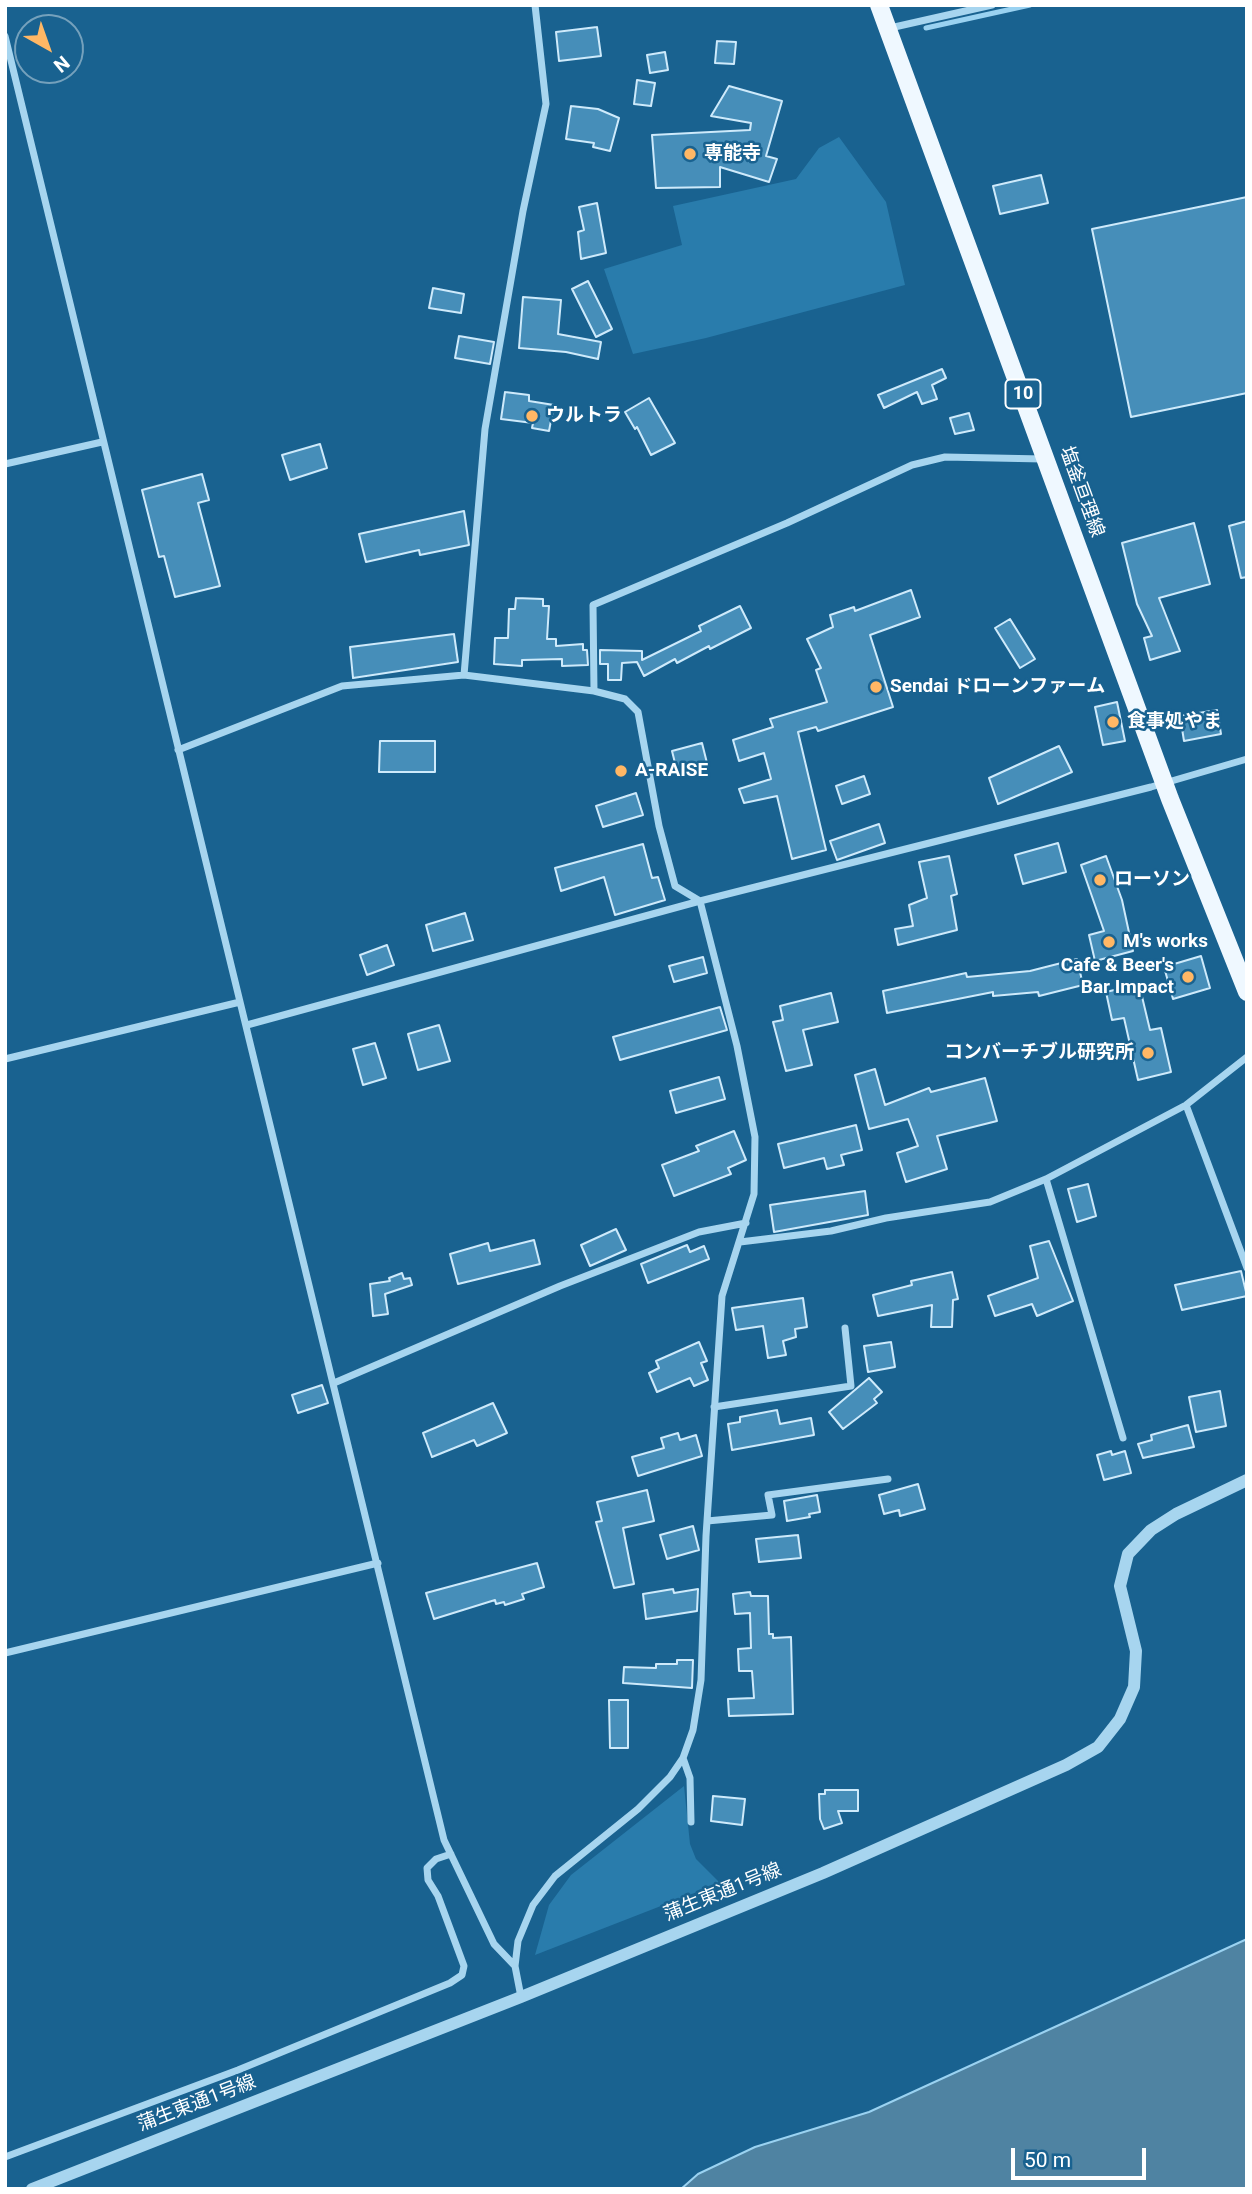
<!DOCTYPE html>
<html>
<head>
<meta charset="utf-8">
<style>
	body { margin:0 }
	#map { position:relative; width:1252px; height:2194px; overflow:hidden; background:#196290; font-family:Roboto,sans-serif }
	canvas { display:block }
	.frame { position:absolute; inset:0; border:7px solid #fff; pointer-events:none }
	.north { position:absolute; left:14px; top:14px; width:70px; height:70px; box-sizing:border-box; background:#196290; border:2px solid #75a1bc; border-radius:50%; rotate:140deg; font-size:19px; font-weight:700; line-height:28px; text-align:center; color:#fff }
	.north::after { content:''; display:block; margin:auto; width:24px; height:32px; background:#ffb765; clip-path:polygon(50% 0,100% 100%,50% 72%,0 100%) }
	.scale { position:absolute; left:1011px; top:2148px; width:135px; height:32px; box-sizing:border-box; border:4px solid #fff; border-top:0; padding-left:9px; font-size:21px; line-height:24px; white-space:nowrap; color:#fff; -webkit-text-stroke:5px #196290; paint-order:stroke }
</style>
</head>
<body>
<div id="map">
<canvas width="1252" height="2194"></canvas>
<div class="frame"></div>
<div class="north">N</div>
<div class="scale">50 m</div>
</div>
<script>
const g = document.querySelector('canvas').getContext('2d');
g.lineJoin = 'round';
function fill(path, color) {
  g.fillStyle = color;
  g.fill(path, 'evenodd');
}
function poly(rows) {
  const path = new Path2D();
  for (const r of rows) {
    path.moveTo(r[0], r[1]);
    for (let i = 2; i < r.length; i += 2) path.lineTo(r[i], r[i + 1]);
  }
  return path;
}
function strokePath(path, color, width, dash) {
  g.strokeStyle = color;
  g.lineWidth = width;
  g.lineCap = dash ? 'butt' : 'round';
  g.setLineDash(dash || []);
  g.stroke(path);
}
function write(font, color, halo, rows, align = 'center') {
  g.font = font + ' Roboto,"Noto Sans JP",sans-serif';
  g.lineWidth = 5;
  g.setLineDash([]);
  g.textBaseline = 'middle';
  g.strokeStyle = halo;
  g.fillStyle = color;
  for (const [text, x, y, turn = 0] of rows) {
    g.save();
    g.translate(x, y);
    g.rotate((+turn || 0) * Math.PI / 180);
    g.textAlign = isNaN(turn) ? turn : align;
    if (halo) g.strokeText(text, 0, 0);
    g.fillText(text, 0, 0);
    g.restore();
  }
}
const green = poly([
	[839,137,886,202,905,285,706,338,633,354,604,269,682,245,673,206,796,179,819,148],
	[684,1786,690,1844,696,1859,720,1883,535,1955,549,1905,571,1875]
]);
const water = poly([
	[1247,1939,1247,2189,681,2189,698,2174,755,2147,869,2112,1247,1939]
]);
const stream = poly([
	[926,28,1030,5]
]);
const building = poly([
	[597,27,601,56,559,61,556,32,597,27],
	[717,41,736,42,734,64,715,63,717,41],
	[665,52,668,70,650,73,647,55,665,52],
	[637,80,655,83,651,106,634,104,637,80],
	[729,86,782,101,766,156,777,159,769,182,720,167,720,187,656,188,652,135,750,130,751,123,711,116,729,86],
	[571,106,598,109,619,118,610,151,593,147,594,143,566,139,571,106],
	[1041,175,1048,203,1000,214,993,186,1041,175],
	[1247,197,1247,393,1131,417,1092,229,1247,197],
	[597,203,606,253,581,259,578,232,584,230,579,207,597,203],
	[588,281,612,329,596,337,572,289,588,281],
	[433,288,464,294,461,313,429,308,433,288],
	[523,297,561,300,558,334,601,342,598,359,566,352,519,348,523,297],
	[459,336,494,342,490,364,455,358,459,336],
	[942,369,946,378,932,385,937,399,922,404,917,392,884,408,878,395,942,369],
	[505,392,529,395,529,401,554,405,549,431,532,428,533,423,501,419,505,392],
	[649,398,675,443,651,455,637,427,635,429,625,412,649,398],
	[969,413,974,430,955,434,950,418,969,413],
	[320,444,327,468,290,480,282,455,320,444],
	[202,474,209,500,198,503,220,586,175,597,164,556,159,557,142,490,202,474],
	[464,511,469,545,420,555,419,550,366,562,359,534,464,511],
	[1247,521,1247,577,1241,578,1229,526,1247,521],
	[1194,523,1210,584,1159,598,1180,651,1150,660,1144,638,1152,636,1137,604,1122,543,1194,523],
	[911,590,920,617,870,635,893,707,818,731,816,727,798,732,826,850,792,859,777,796,744,803,739,789,771,779,764,753,739,761,733,740,773,727,770,719,827,702,816,670,821,668,807,639,833,627,830,615,854,607,855,611,911,590],
	[516,598,543,599,543,606,549,606,547,639,556,639,556,646,583,644,583,650,587,650,588,665,562,666,562,659,522,660,522,666,494,664,495,638,508,638,509,609,515,609,516,598],
	[740,606,751,628,710,649,709,646,677,663,675,659,644,676,637,662,622,663,621,680,608,680,608,664,600,664,600,650,642,651,642,660,701,631,699,626,740,606],
	[1010,619,1035,659,1020,668,995,628,1010,619],
	[454,634,458,662,353,678,350,647,454,634],
	[1117,702,1125,741,1103,745,1095,707,1117,702],
	[1217,710,1221,734,1184,741,1180,716,1217,710],
	[380,741,435,741,435,772,379,772,380,741],
	[702,743,707,763,677,771,672,751,702,743],
	[1059,746,1072,772,998,804,989,778,1059,746],
	[864,776,870,794,842,804,836,786,864,776],
	[636,793,643,815,603,827,596,806,636,793],
	[879,824,885,843,837,860,830,841,879,824],
	[1058,843,1066,872,1023,884,1015,855,1058,843],
	[643,844,652,878,658,877,665,900,615,915,604,877,561,891,555,868,643,844],
	[949,856,957,894,951,896,957,930,898,945,895,929,913,926,909,905,927,898,919,862,949,856],
	[1106,856,1122,900,1133,951,1095,961,1089,935,1104,931,1081,865,1106,856],
	[465,913,473,940,433,951,426,925,465,913],
	[387,945,394,965,367,975,360,955,387,945],
	[1201,956,1210,988,1173,999,1164,967,1201,956],
	[703,957,707,973,674,982,669,966,703,957],
	[1077,959,1083,985,1039,996,1038,992,993,996,993,992,887,1013,883,991,966,973,967,977,1030,971,1077,959],
	[1139,984,1150,1030,1161,1028,1171,1072,1138,1080,1124,1018,1112,1020,1106,992,1139,984],
	[831,993,838,1022,803,1030,812,1065,786,1071,773,1022,783,1020,780,1006,831,993],
	[720,1007,727,1030,620,1060,613,1037,720,1007],
	[439,1025,450,1061,418,1070,408,1034,439,1025],
	[375,1043,386,1078,363,1085,353,1049,375,1043],
	[875,1069,885,1105,929,1088,931,1092,985,1078,997,1121,937,1136,947,1169,906,1182,897,1153,918,1146,908,1119,869,1129,855,1075,875,1069],
	[719,1077,725,1099,676,1113,670,1091,719,1077],
	[856,1125,862,1150,841,1155,844,1165,827,1169,824,1158,784,1168,778,1144,856,1125],
	[734,1131,746,1160,728,1168,731,1174,674,1196,662,1165,699,1151,696,1146,734,1131],
	[1088,1184,1096,1216,1077,1222,1068,1189,1088,1184],
	[865,1191,868,1215,774,1232,770,1205,865,1191],
	[616,1229,626,1250,590,1266,581,1245,616,1229],
	[534,1240,540,1264,458,1284,450,1254,488,1243,490,1251,534,1240],
	[1049,1241,1073,1301,1037,1316,1032,1304,995,1316,988,1296,1038,1278,1030,1246,1049,1241],
	[687,1245,690,1252,704,1246,709,1259,648,1283,641,1264,687,1245],
	[1241,1271,1247,1296,1182,1310,1175,1285,1241,1271],
	[952,1272,958,1299,953,1300,952,1327,931,1327,932,1305,878,1316,873,1295,912,1285,911,1281,952,1272],
	[402,1273,404,1279,410,1278,412,1285,385,1294,388,1314,373,1316,370,1284,390,1281,389,1278,402,1273],
	[803,1298,807,1327,795,1329,796,1337,783,1341,786,1355,768,1358,763,1326,736,1330,732,1308,803,1298],
	[699,1342,707,1361,701,1363,708,1380,694,1386,690,1378,657,1392,649,1373,659,1368,656,1361,699,1342],
	[891,1342,895,1367,868,1372,864,1346,891,1342],
	[869,1378,882,1392,874,1399,877,1403,843,1429,829,1412,869,1378],
	[322,1385,328,1403,298,1413,292,1395,322,1385],
	[1220,1391,1226,1426,1196,1432,1189,1397,1220,1391],
	[493,1403,507,1433,477,1446,474,1440,432,1457,423,1433,493,1403],
	[777,1410,780,1424,811,1418,814,1435,732,1450,728,1424,740,1422,740,1417,777,1410],
	[1188,1425,1194,1447,1143,1458,1138,1444,1152,1440,1151,1435,1188,1425],
	[678,1433,680,1440,696,1435,702,1456,638,1476,632,1457,664,1448,661,1438,678,1433],
	[1111,1451,1112,1455,1125,1451,1131,1473,1104,1480,1097,1455,1111,1451],
	[918,1484,925,1509,900,1516,899,1510,884,1514,879,1495,918,1484],
	[647,1490,654,1521,623,1528,634,1584,614,1588,596,1522,602,1521,597,1502,647,1490],
	[817,1495,820,1512,809,1514,810,1517,787,1521,784,1501,817,1495],
	[693,1526,699,1550,667,1559,660,1535,693,1526],
	[798,1535,801,1558,759,1562,756,1539,798,1535],
	[537,1563,544,1587,522,1594,524,1599,505,1605,504,1602,496,1604,495,1600,434,1619,426,1593,537,1563],
	[673,1589,674,1593,698,1589,697,1611,646,1619,643,1594,673,1589],
	[750,1592,751,1596,768,1596,769,1634,773,1634,773,1638,791,1637,793,1714,729,1716,728,1699,754,1698,752,1671,739,1671,738,1649,751,1648,750,1613,735,1614,733,1594,750,1592],
	[677,1660,693,1660,692,1688,623,1683,624,1667,656,1668,656,1664,677,1664,677,1660],
	[609,1700,628,1700,628,1748,610,1748,609,1700],
	[825,1790,858,1790,858,1811,838,1811,842,1823,824,1829,820,1819,819,1794,825,1794,825,1790],
	[713,1796,745,1799,742,1825,711,1821,713,1796]
]);
const minor = poly([
	[890,28,992,5],
	[5,36,444,1840,494,1944,515,1966],
	[5,464,102,442],
	[464,675,485,429,523,211,546,104,535,5],
	[594,691,593,605,787,523,912,465,945,457,1043,459],
	[178,750,342,686,464,675,594,691,625,699,638,712,659,826,675,886,700,901,1151,787,1247,759],
	[247,1025,700,901,737,1046,755,1137,754,1194,722,1296,706,1536,701,1680,693,1730,683,1758,670,1777,638,1809,555,1876,533,1905,518,1941,515,1966,521,1997],
	[5,1059,240,1002],
	[1186,1105,1247,1268],
	[1046,1179,1123,1438],
	[740,1242,831,1231,886,1218,990,1202,1046,1179,1186,1105,1247,1057],
	[334,1383,560,1286,699,1232,746,1223],
	[714,1407,851,1386,845,1328],
	[707,1521,772,1515,768,1495,888,1479],
	[5,1653,378,1563],
	[683,1758,690,1778,691,1822],
	[5,2157,238,2070,450,1983,462,1975,464,1966,438,1896,428,1880,427,1868,436,1859,451,1854]
]);
const tertiary = poly([
	[32,2189,521,1997,823,1873,1066,1765,1098,1747,1120,1719,1134,1687,1136,1651,1120,1586,1128,1554,1151,1530,1176,1514,1247,1480]
]);
const primary = poly([
	[879,5,1170,799,1247,992]
]);
const markers = [
	[690,154,7,"#ffb765"],
	[532,416,7,"#ffb765"],
	[876,687,7,"#ffb765"],
	[1113,722,7,"#ffb765"],
	[621,771,7,"#ffb765"],
	[1100,880,7,"#ffb765"],
	[1109,942,7,"#ffb765"],
	[1188,977,7,"#ffb765"],
	[1148,1053,7,"#ffb765"]
];
const shields = [
	[1023,394,35]
];
const shieldNames = [
	["10",1023,394]
];
const poiNames = [
	["専能寺",704,154],
	["ウルトラ",546,416],
	["Sendai ドローンファーム",890,687],
	["食事処やま",1127,722],
	["A-RAISE",635,771],
	["ローソン",1114,880],
	["M's works",1123,942],
	["Cafe & Beer's",1174,966,"right"],
	["Bar Impact",1174,988,"right"],
	["コンバーチブル研究所",1134,1053,"right"]
];
const streetNames = [
	["塩釜亘理線",1081,492,70],
	["蒲生東通1号線",723,1893,-22],
	["蒲生東通1号線",197,2104,-21]
];
fill(green, '#297cac');
fill(water, '#4f83a2');
strokePath(water, '#9ad2f1', 2);
strokePath(stream, '#9ad2f1', 5);
fill(building, '#468eb9');
strokePath(building, '#ceeafb', 2);
strokePath(minor, '#a7d5ef', 7);
strokePath(tertiary, '#a7d5ef', 12);
strokePath(primary, '#eff8ff', 18);
for (const [x, y, r, color] of markers) {
  const dot = new Path2D();
  dot.arc(x, y, r, 0, 2 * Math.PI);
  g.fillStyle = color;
  g.fill(dot);
  strokePath(dot, '#196290', 2.5);
}
for (const [x, y, w] of shields) {
  const box = new Path2D();
  box.roundRect(x - w / 2, y - 14.5, w, 29, 5);
  g.fillStyle = '#196290';
  g.fill(box);
  strokePath(box, '#fff', 2);
}
write('bold 18px', '#fff', null, shieldNames);
write('bold 19px', '#fff', '#196290', poiNames, 'left');
write('19px', '#fff', '#196290', streetNames);
</script>
</body>
</html>
